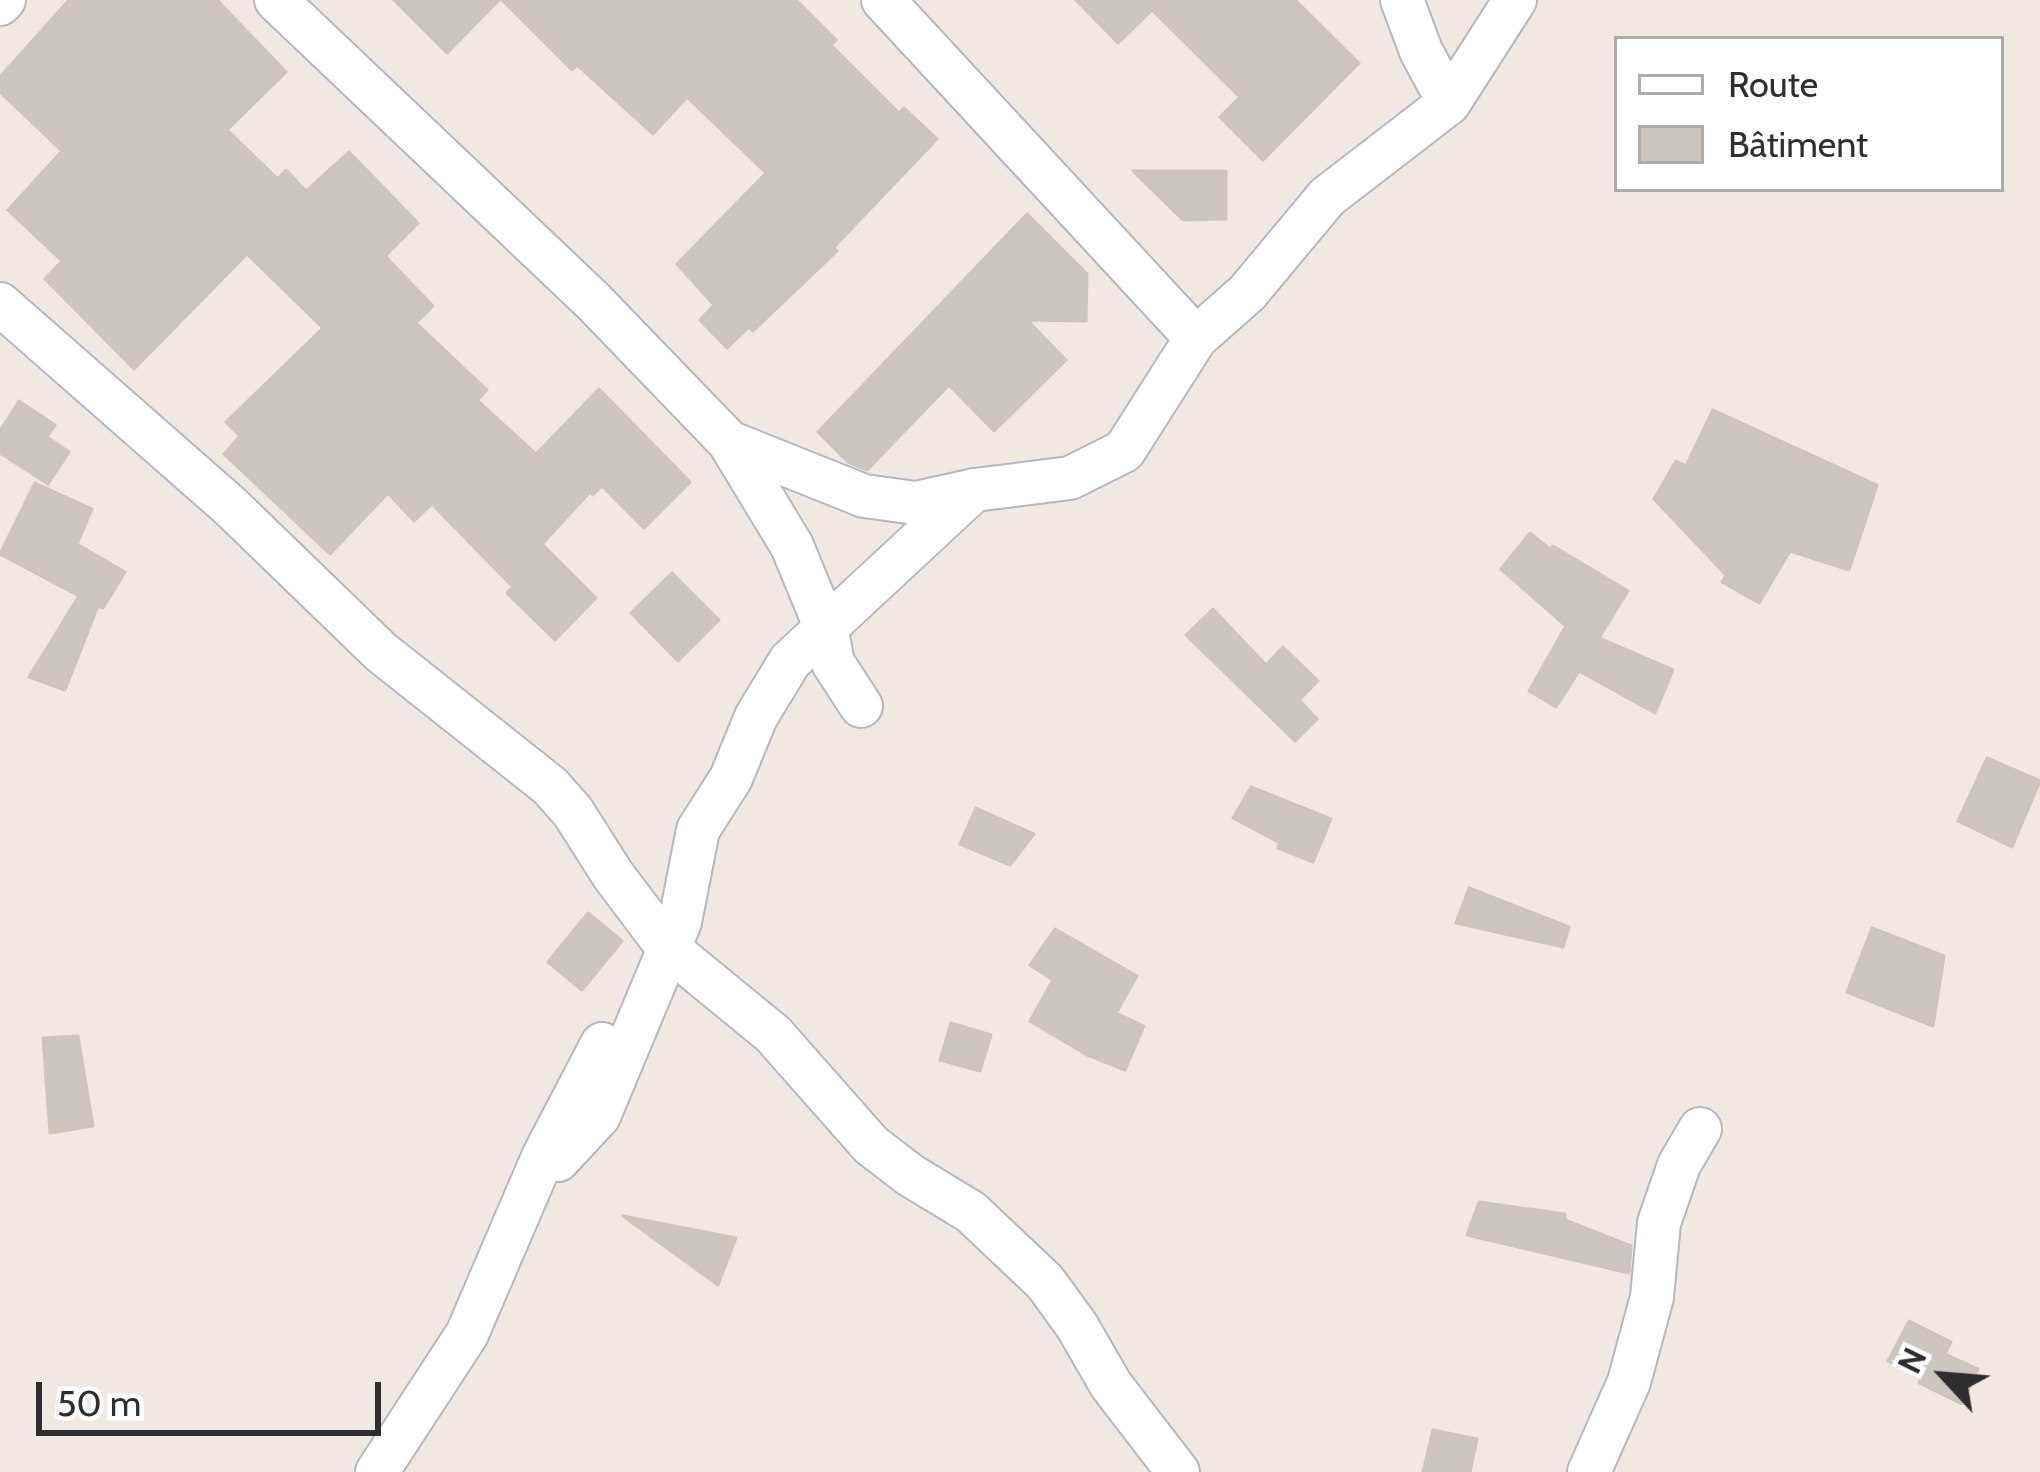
<!DOCTYPE html>
<html>
<head>
<meta charset="utf-8">
<style>
	body { margin:0 }
	#map { position:relative; width:2040px; height:1472px; overflow:hidden; background:#efe9e1; font-family:Cabin,sans-serif }
	canvas { display:block }
	.legend { position:absolute; left:1614px; top:36px; width:390px; height:156px; box-sizing:border-box; background:#fff; border:3px solid #ababab; margin:0; padding:15px 21px; list-style:none; font-size:36px; color:#2e2e2e }
	.legend li { display:flex; align-items:center; gap:24px; height:60px }
	.legend b { width:60px; border:3px solid #ababab }
	.north { position:absolute; left:1884px; top:1316px; width:120px; height:120px; -webkit-text-stroke:9px #fff; paint-order:stroke; rotate:296deg; font-size:33px; font-weight:700; line-height:48px; text-align:center; color:#2e2e2e }
	.north::after { content:''; display:block; margin:auto; width:42px; height:54px; background:#2e2e2e; clip-path:polygon(50% 0,100% 100%,50% 72%,0 100%) }
	.scale { position:absolute; left:36px; top:1382px; width:345px; height:54px; box-sizing:border-box; border:6px solid #2e2e2e; border-top:0; padding-left:15px; font-size:36px; line-height:42px; white-space:nowrap; color:#2e2e2e; -webkit-text-stroke:9px #fff; paint-order:stroke }
</style>
</head>
<body>
<div id="map">
<canvas width="2040" height="1472"></canvas>
<ul class="legend">
<li><b style="height:15px;background:#fff"></b>Route</li>
<li><b style="height:33px;background:#cbc7bf"></b>Bâtiment</li>
</ul>
<div class="north">N</div>
<div class="scale">50 m</div>
</div>
<script>
const g = document.querySelector('canvas').getContext('2d');
g.lineJoin = 'round';
function fill(path, color) {
  g.fillStyle = color;
  g.fill(path, 'evenodd');
}
function poly(rows) {
  const path = new Path2D();
  for (const r of rows) {
    path.moveTo(r[0], r[1]);
    for (let i = 2; i < r.length; i += 2) path.lineTo(r[i], r[i + 1]);
  }
  return path;
}
function strokePath(path, color, width, dash) {
  g.strokeStyle = color;
  g.lineWidth = width;
  g.lineCap = dash ? 'butt' : 'round';
  g.setLineDash(dash || []);
  g.stroke(path);
}
const building = poly([
	[69,0,217,0,286,72,227,130,278,179,286,170,306,191,349,152,418,223,385,256,433,306,416,323,487,390,477,400,536,454,599,389,690,482,644,528,602,486,593,495,590,492,542,544,596,598,555,640,507,593,513,587,432,504,414,521,388,493,330,554,224,454,240,436,226,422,323,328,247,254,134,369,45,279,62,261,8,210,62,151,0,92,0,77,69,0],
	[394,0,499,0,447,53,394,0],
	[502,0,796,0,836,40,831,45,899,113,904,108,937,139,833,248,837,251,753,331,749,327,727,348,700,320,714,305,677,264,766,173,687,97,653,134,577,65,572,70,502,0],
	[1076,0,1295,0,1359,63,1263,160,1220,117,1240,97,1152,10,1118,43,1076,0],
	[1133,171,1226,171,1226,219,1183,220,1133,171],
	[1027,214,1087,274,1086,321,1027,320,1066,360,994,431,949,385,867,470,848,462,818,432,1027,214],
	[19,401,55,425,47,437,69,452,48,484,0,453,0,431,19,401],
	[1713,410,1877,485,1849,570,1790,551,1759,603,1722,582,1726,575,1654,499,1676,461,1686,466,1713,410],
	[35,483,92,509,77,544,125,572,103,608,98,606,65,690,29,677,79,596,0,554,35,483],
	[1530,533,1551,550,1553,546,1628,591,1599,638,1673,670,1655,713,1579,671,1556,707,1529,691,1566,626,1501,569,1530,533],
	[672,573,719,620,678,661,631,613,672,573],
	[1213,609,1266,665,1283,647,1318,681,1299,700,1317,719,1295,741,1186,635,1213,609],
	[1987,758,2040,781,2012,847,1958,821,1987,758],
	[1251,787,1331,819,1313,862,1278,848,1280,843,1233,818,1251,787],
	[976,808,1034,834,1010,865,960,844,976,808],
	[1469,888,1569,927,1563,947,1456,923,1469,888],
	[588,913,622,941,582,990,548,962,588,913],
	[1872,928,1944,956,1933,1026,1847,992,1872,928],
	[1055,929,1137,976,1116,1013,1144,1026,1125,1070,1087,1055,1030,1021,1053,980,1030,965,1055,929],
	[951,1023,991,1035,980,1071,940,1060,951,1023],
	[78,1036,93,1126,50,1133,43,1038,78,1036],
	[1479,1202,1565,1214,1565,1220,1631,1246,1629,1273,1467,1235,1479,1202],
	[623,1216,736,1238,718,1285,623,1216],
	[1909,1321,1951,1342,1945,1354,1978,1369,1962,1404,1919,1383,1921,1379,1888,1361,1909,1321],
	[1433,1430,1477,1439,1470,1472,1423,1472,1433,1430]
]);
const minor = poly([
	[276,0,594,302,729,442,864,496,916,503,975,490,1070,478,1124,451,1196,338,1247,293,1327,197,1449,103,1515,0],
	[883,0,1196,338],
	[1402,0,1421,51,1449,103],
	[0,4,4,0],
	[0,304,230,506,381,652,550,786,573,812,613,875,668,948,773,1034,871,1145,910,1175,971,1212,1045,1282,1077,1326,1111,1385,1178,1472],
	[729,442,792,546,827,631,833,663,861,706],
	[543,1157,558,1160,599,1116,680,922,698,830,731,778,756,717,790,661,974,490],
	[377,1472,467,1334,543,1157,602,1044],
	[1589,1472,1629,1382,1652,1297,1659,1223,1679,1165,1700,1129]
]);
fill(building, '#cbc7bf');
strokePath(building, '#cbc5ba', 3);
strokePath(minor, '#b4b7c1', 46);
strokePath(minor, '#fff', 42);
</script>
</body>
</html>
